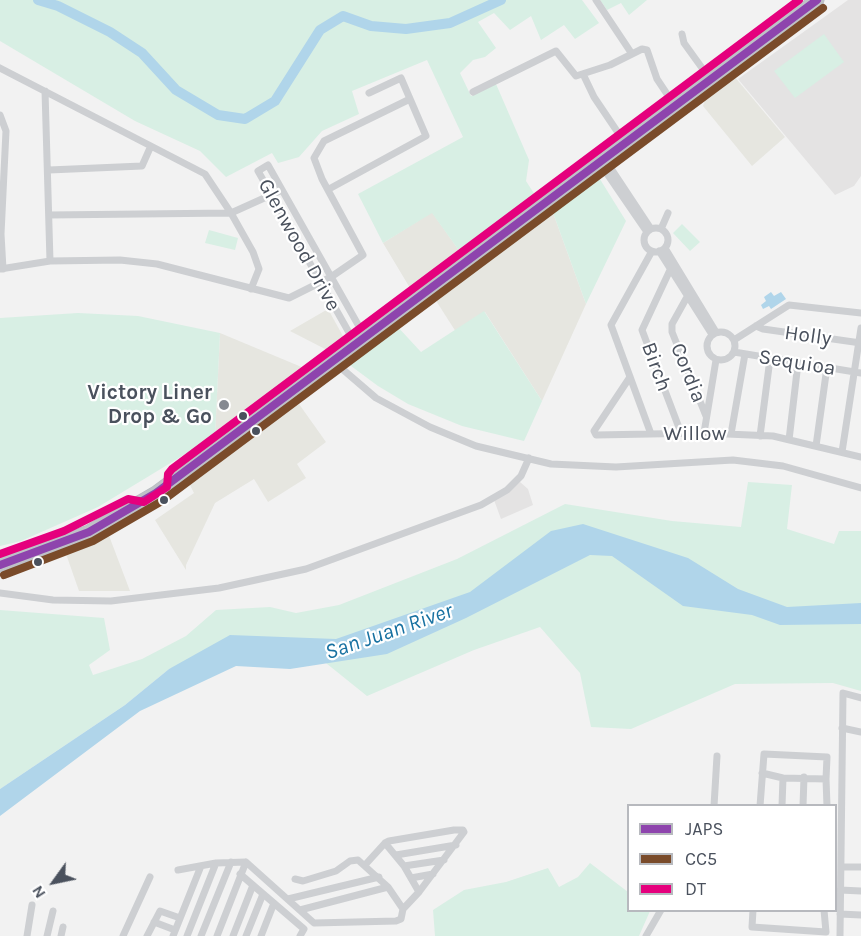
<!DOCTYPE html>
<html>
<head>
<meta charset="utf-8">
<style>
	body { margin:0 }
	#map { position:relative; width:861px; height:936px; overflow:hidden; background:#f2f2f2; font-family:Karla,sans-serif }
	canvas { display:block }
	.legend { position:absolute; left:627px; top:804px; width:210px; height:108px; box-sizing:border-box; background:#fff; border:2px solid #b7b9be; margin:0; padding:8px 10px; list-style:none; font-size:18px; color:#4a515d }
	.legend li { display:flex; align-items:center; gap:12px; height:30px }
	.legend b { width:30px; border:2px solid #b7b9be }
	.north { position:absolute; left:24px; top:852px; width:60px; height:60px; -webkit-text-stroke:4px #fff; paint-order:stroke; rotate:237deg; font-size:16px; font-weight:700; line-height:24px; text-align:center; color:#4a515d }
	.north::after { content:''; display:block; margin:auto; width:21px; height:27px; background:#4a515d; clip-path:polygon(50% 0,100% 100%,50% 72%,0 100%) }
</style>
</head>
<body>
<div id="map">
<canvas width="861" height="936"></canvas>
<ul class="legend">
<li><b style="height:8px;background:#8e44ad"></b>JAPS</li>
<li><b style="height:8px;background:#7a4b2a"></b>CC5</li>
<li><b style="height:8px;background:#e5007d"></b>DT</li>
</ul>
<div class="north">N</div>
</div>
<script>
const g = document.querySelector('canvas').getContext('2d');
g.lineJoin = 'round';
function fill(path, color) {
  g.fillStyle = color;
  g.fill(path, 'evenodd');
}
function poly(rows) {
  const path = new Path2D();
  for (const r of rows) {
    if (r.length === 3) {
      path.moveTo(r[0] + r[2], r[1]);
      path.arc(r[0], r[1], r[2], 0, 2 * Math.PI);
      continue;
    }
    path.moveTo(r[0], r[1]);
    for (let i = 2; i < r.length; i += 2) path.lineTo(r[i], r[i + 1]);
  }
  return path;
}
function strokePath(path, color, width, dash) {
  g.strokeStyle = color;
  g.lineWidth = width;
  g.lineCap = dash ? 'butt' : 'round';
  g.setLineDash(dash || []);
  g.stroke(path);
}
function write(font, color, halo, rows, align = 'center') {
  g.font = font + ' Karla,sans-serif';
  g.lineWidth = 4.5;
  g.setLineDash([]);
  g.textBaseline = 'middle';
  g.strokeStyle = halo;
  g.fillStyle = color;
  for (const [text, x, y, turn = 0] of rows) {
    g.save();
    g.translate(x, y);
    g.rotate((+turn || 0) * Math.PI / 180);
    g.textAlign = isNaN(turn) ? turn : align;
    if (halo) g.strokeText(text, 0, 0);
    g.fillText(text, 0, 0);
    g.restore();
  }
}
const commercial = poly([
	[734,76,785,137,752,166,703,106,708,92],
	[552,210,586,304,542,401,485,312,456,332,433,296],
	[432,212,460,252,410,288,383,243],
	[328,309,344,338,327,350,290,331],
	[220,333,304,368,215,436],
	[299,404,326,442,297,464,306,478,268,502,254,479,215,503,186,565,186,570,155,520,194,493,188,481],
	[108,533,130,591,79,591,65,551]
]);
const education = poly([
	[848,0,861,0,861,176,854,186,835,195,738,79],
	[520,482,528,489,533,505,501,519,494,500]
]);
const green = poly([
	[0,0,582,0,599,23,575,39,564,25,541,40,531,16,510,30,494,13,478,22,496,48,485,57,473,60,460,73,471,96,496,84,529,160,526,181,535,195,460,252,432,213,383,243,358,194,463,137,427,60,352,91,359,114,322,131,299,157,278,163,272,153,226,177,200,151,135,121,0,41],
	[600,0,647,0,629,15,621,3,607,10],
	[824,34,844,62,795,98,774,71],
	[598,176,626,221,586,304,552,210],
	[682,224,700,242,690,251,673,233],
	[209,230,238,238,235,250,205,243],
	[484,311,542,401,524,441,462,426,408,404,378,386,343,360,396,325,421,352],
	[78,313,138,316,220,333,215,436,98,507,21,541,0,546,0,318],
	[748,482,792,485,787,529,834,544,839,531,861,531,861,691,833,683,735,684,631,729,591,727,580,673,540,627,474,650,367,696,296,639,169,669,125,705,0,789,0,610,104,618,110,650,89,665,93,675,142,659,186,636,216,610,270,607,296,613,339,605,457,559,565,504,672,521,741,527],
	[590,863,628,892,628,910,650,911,639,936,435,936,433,910,464,890,506,882,548,868,559,887,578,877]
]);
const water = poly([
	[771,292,774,296,781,292,786,299,771,309,769,306,763,309,761,305,766,301,764,297],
	[583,524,688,558,738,589,787,607,861,603,861,624,780,625,752,615,683,606,612,556,590,555,466,618,387,654,290,669,236,666,140,711,0,816,0,789,125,705,169,669,230,635,336,639,470,592,551,531]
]);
const river = poly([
	[38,0,58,6,110,32,142,53,176,90,218,115,245,119,275,101,320,30,343,16,371,26,406,29,450,23,501,0]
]);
const street = poly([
	[596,0,632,54],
	[682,34,684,43,710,79],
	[0,68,205,174,231,213,253,252,259,269,251,289],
	[583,74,594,97,625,143],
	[45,91,50,261],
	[473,92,556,51,576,76,610,65,642,49,647,50,657,79,675,106],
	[0,115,6,131,1,234,3,269],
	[604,158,651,229],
	[599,162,647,232],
	[49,170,142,166,150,148],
	[329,189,426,136,401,78,369,93],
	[49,215,231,213,282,190],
	[656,240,12],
	[661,229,668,213],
	[665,248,716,332],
	[659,251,711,333],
	[0,269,50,261,120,260,157,264,289,298,331,277,363,255,322,179,314,158,324,141,410,99],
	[670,270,642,330,681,433],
	[687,297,672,324,672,332,706,416],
	[756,326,763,329,861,343],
	[721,346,14],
	[734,340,789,305,861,313],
	[356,345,258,171,268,165,365,337],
	[734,352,861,373],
	[335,359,340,367,376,398,430,427,476,446,551,464,616,467,733,460,783,466,861,488],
	[630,377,594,431,596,435,704,433,773,436,861,457],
	[704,433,716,360],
	[651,434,611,325,652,251],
	[731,434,745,354],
	[760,436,770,359],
	[789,440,798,363],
	[816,446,827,367],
	[842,452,861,328],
	[0,593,53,600,111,601,219,588,306,569,481,505,507,490,521,476,529,458],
	[842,728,861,732],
	[762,773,783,778,826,779,827,806],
	[714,806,717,756],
	[760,806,764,754,827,757,826,779],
	[782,806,783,778],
	[803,806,804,777],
	[396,855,456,845],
	[365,865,385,843,389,841,454,830,463,830,464,832,419,892,404,866,385,843],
	[404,866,444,860],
	[841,867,861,867],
	[178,870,216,863,246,862,314,923,396,921,401,919,403,909,419,892],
	[240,874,304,929,300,936],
	[411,878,433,874],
	[295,879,303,881,336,871,350,861,358,860,388,887],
	[840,890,861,891],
	[288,899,379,877],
	[300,910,388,887,403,909],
	[753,910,752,927,826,932,824,910],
	[840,914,861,915],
	[154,922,175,930],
	[27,936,32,905],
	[47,936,53,911],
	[61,936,63,927],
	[123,936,150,877],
	[147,936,160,911,180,918],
	[173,936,201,866],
	[187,936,216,863],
	[201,936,231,862],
	[217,936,246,862],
	[233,936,253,885],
	[246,936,263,894],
	[261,936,274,903],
	[646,936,661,910],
	[840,936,843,693,861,698]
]);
const highway = poly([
	[0,565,89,532,156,493,817,0]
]);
const bus1 = poly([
	[0,565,89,532,156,493,817,0]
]);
const bus2 = poly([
	[4,575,93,541,162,501,823,8]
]);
const bus3 = poly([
	[0,554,64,531,128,499,144,502,161,491,167,487,168,474,172,469,799,0]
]);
const markers = [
	[224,405,6,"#858991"],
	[243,416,5,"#4a515d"],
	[256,431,5,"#4a515d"],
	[164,500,5,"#4a515d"],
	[38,562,5,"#4a515d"]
];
const streetNames = [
	["Glenwood Drive",299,245,61],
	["Holly",808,336,8],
	["Sequioa",797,363,9],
	["Birch",656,367,70],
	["Cordia",688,373,68],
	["Willow",695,434]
];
const poiNames = [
	["Victory Liner",212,393],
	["Drop & Go",212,417]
];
const waterNames = [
	["San Juan River",389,632,-19]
];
fill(commercial, '#e6e6e0');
fill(education, '#e4e3e3');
fill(green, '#d8efe4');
fill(water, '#b0d5ea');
strokePath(river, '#b0d5ea', 10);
strokePath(highway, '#b7bac0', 15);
strokePath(street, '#cdcfd2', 7);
strokePath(highway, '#bec2c7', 14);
strokePath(bus1, '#8e44ad', 8);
strokePath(bus2, '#7a4b2a', 8);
strokePath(bus3, '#e5007d', 8);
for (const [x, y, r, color] of markers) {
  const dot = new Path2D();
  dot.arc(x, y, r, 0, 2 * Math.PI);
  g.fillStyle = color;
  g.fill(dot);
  strokePath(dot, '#fff', 2);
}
write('21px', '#4a515d', '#fff', streetNames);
write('bold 21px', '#4a515d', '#fff', poiNames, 'right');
write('italic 22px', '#1871a1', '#fff', waterNames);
</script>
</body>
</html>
